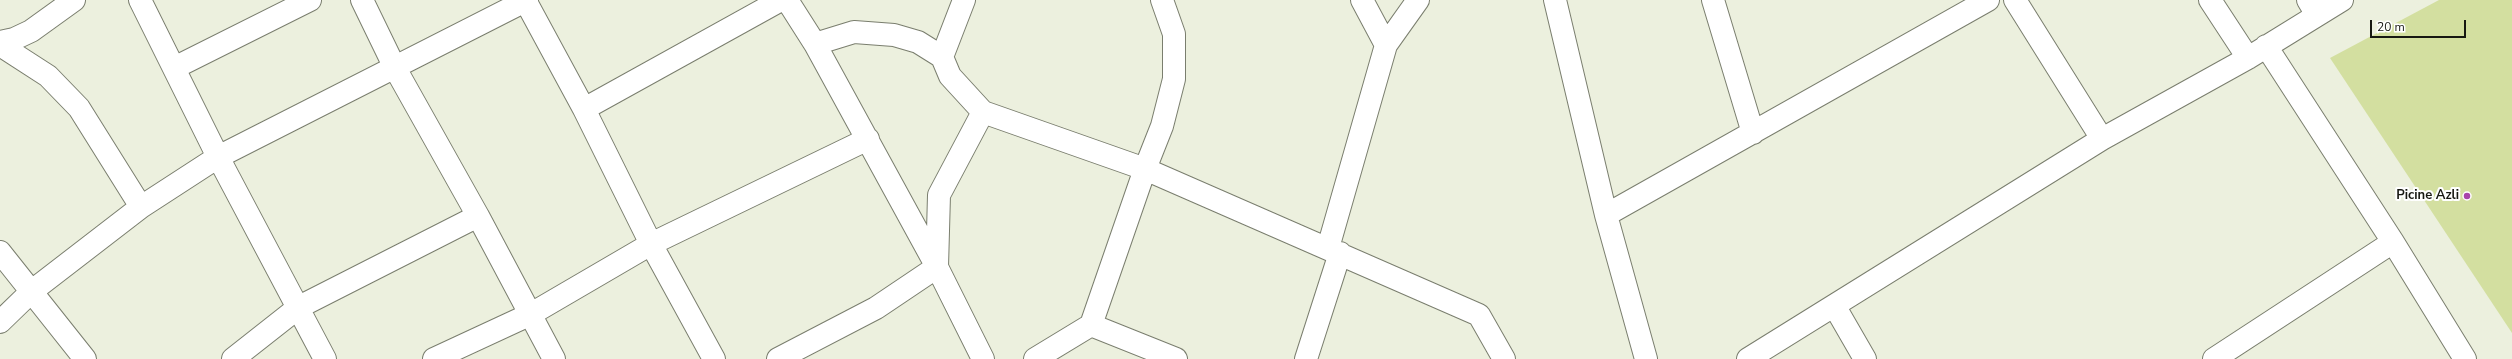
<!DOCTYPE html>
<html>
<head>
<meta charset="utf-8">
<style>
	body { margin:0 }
	#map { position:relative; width:2512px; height:359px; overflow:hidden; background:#ecf0de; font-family:"Nunito Sans",sans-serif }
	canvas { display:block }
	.scale { position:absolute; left:2370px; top:20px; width:96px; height:18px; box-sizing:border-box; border:2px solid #171812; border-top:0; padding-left:5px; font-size:12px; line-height:14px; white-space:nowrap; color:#171812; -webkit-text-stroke:3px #fff; paint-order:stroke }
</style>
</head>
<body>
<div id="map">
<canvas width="2512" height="359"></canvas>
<div class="scale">20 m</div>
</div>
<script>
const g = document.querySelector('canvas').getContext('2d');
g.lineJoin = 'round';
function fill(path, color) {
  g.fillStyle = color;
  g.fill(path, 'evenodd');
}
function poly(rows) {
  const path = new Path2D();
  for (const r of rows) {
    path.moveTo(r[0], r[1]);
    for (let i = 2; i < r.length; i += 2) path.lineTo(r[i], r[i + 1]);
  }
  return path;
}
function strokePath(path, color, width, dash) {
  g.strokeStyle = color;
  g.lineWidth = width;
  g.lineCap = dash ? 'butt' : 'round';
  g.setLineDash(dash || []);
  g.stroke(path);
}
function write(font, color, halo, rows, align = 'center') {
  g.font = font + ' "Nunito Sans",sans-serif';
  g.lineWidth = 4;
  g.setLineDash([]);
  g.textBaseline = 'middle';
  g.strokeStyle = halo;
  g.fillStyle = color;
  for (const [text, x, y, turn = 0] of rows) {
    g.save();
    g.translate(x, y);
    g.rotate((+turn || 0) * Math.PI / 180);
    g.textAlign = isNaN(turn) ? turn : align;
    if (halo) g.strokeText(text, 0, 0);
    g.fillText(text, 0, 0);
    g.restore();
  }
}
const green = poly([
	[2439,0,2512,0,2512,333,2330,58]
]);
const minor = poly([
	[140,0,218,157,325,359],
	[362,0,395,68,478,216,554,359],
	[525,0,584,109,651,244,714,359],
	[1362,0,1386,45],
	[1555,0,1606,215,1646,359],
	[1713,0,1753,133],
	[2015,0,2102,139],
	[2210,0,2248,58],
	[2308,0,2317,15],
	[0,42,14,39,31,31,74,0],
	[815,44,937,267,983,359],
	[0,45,48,76,79,108,141,207],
	[2266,46,2393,242,2465,359],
	[942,57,964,0],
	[174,68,310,0],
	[584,109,781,0],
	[983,112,1145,169,1479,315,1504,359],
	[1606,215,1988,0],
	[1328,248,1386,45,1418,0],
	[0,252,85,359],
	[1835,307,1865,359],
	[0,322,32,291,141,207,218,157,527,0],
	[1091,325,1176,359],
	[233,359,299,307,478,216],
	[434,359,531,314,651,244,868,139],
	[778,359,876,308,937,267,939,195,983,112,950,76,942,57,918,42,894,35,854,32,815,44,787,0],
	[1035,359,1091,325,1145,169,1162,126,1174,79,1174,34,1162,0],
	[1306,359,1340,253],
	[1748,359,2102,139,2248,58,2342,0],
	[2214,359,2393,242]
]);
const markers = [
	[2467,196,4,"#a945aa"]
];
const poiNames = [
	["Picine Azli",2459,196]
];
fill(green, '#d3dfa0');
strokePath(minor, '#7a7e6e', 24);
strokePath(minor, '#fff', 22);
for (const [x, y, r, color] of markers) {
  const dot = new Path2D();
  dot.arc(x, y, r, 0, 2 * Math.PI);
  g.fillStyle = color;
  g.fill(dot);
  strokePath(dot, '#fff', 1.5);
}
write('bold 13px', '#171812', '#fff', poiNames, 'right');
</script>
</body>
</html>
